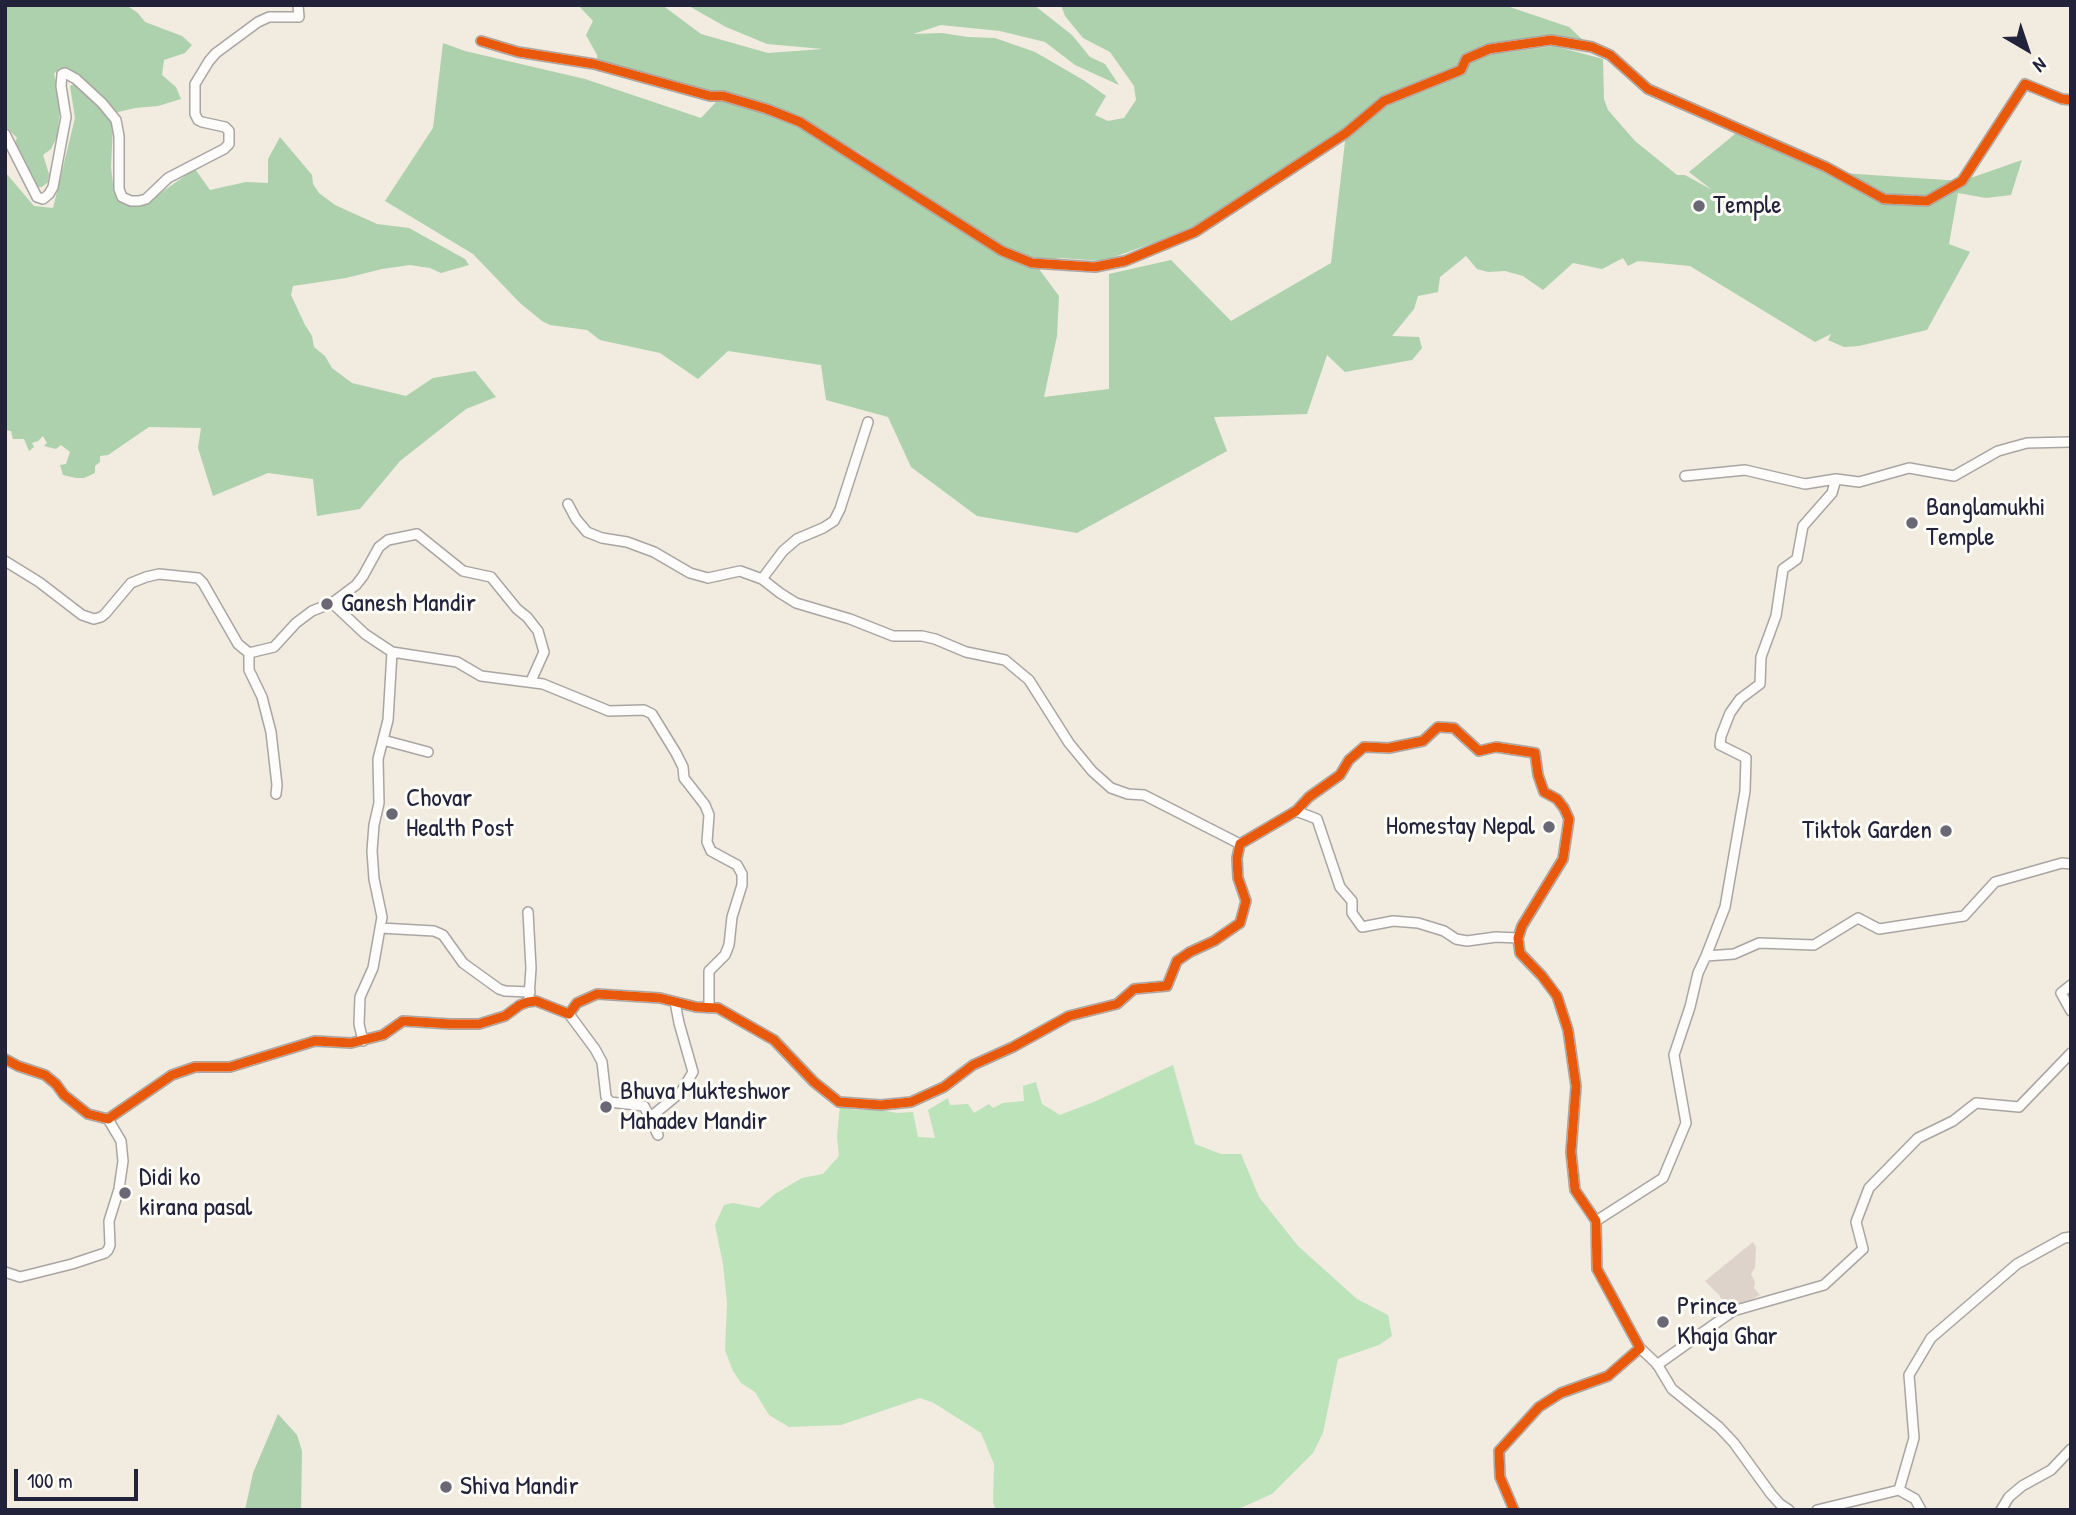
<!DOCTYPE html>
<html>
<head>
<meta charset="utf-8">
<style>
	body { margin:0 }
	#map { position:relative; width:2076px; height:1515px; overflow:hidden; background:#f1ebe0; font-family:"Patrick Hand",sans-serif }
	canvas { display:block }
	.frame { position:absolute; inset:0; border:7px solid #22223b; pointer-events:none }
	.north { position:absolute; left:1992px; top:14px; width:70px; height:70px; -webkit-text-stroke:5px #fdfcf7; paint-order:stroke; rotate:141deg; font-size:19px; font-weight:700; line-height:28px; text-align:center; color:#22223b }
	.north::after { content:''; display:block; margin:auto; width:24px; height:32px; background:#22223b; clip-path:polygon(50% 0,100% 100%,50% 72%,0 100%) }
	.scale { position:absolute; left:14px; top:1469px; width:124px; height:32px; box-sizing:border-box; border:4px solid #22223b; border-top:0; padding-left:9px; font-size:21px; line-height:24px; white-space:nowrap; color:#22223b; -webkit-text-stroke:5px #fdfcf7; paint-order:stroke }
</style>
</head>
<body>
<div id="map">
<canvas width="2076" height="1515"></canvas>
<div class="frame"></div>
<div class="north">N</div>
<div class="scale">100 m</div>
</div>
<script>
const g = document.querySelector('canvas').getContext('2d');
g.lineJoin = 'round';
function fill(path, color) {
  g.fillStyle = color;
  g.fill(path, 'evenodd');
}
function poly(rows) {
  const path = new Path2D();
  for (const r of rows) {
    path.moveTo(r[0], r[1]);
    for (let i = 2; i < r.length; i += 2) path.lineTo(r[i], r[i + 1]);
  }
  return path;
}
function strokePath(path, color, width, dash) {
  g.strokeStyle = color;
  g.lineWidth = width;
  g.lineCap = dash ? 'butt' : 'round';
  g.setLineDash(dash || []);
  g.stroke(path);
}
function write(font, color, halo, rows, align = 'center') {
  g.font = font + ' "Patrick Hand",sans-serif';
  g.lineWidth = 6;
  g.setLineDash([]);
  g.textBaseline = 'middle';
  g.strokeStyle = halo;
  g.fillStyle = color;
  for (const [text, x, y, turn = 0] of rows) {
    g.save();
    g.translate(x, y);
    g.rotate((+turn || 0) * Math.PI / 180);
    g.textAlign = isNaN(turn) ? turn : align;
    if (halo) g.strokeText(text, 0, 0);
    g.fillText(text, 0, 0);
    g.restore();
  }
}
const industrial = poly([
	[1753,1242,1756,1247,1755,1267,1751,1274,1755,1282,1754,1288,1760,1295,1725,1313,1720,1296,1705,1281]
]);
const green = poly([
	[1173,1065,1195,1144,1221,1154,1241,1154,1259,1197,1298,1246,1357,1299,1388,1315,1392,1336,1379,1345,1338,1359,1323,1433,1313,1453,1272,1494,1236,1510,996,1510,993,1503,994,1464,981,1433,934,1403,920,1398,841,1425,789,1427,769,1415,755,1392,741,1383,733,1371,725,1350,727,1303,723,1264,715,1225,724,1205,733,1203,759,1208,775,1194,802,1178,823,1174,839,1156,837,1137,840,1105,855,1110,880,1110,897,1113,913,1112,918,1137,935,1138,928,1110,948,1098,950,1105,968,1104,974,1113,989,1104,993,1108,1003,1103,1024,1101,1023,1086,1036,1082,1042,1104,1060,1115,1096,1101]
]);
const forest = poly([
	[5,5,126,5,138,13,145,22,182,36,192,45,185,53,164,60,162,75,176,87,181,99,158,106,135,108,114,113,105,98,92,87,59,68,54,74,61,100,57,137,51,149,43,155,49,174,48,182,42,187,36,187,14,144,17,138,5,126],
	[578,5,662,5,701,34,768,53,823,49,767,44,726,27,687,5,1034,5,1072,35,1090,57,1105,64,1119,85,1075,65,1045,42,1000,31,941,25,913,34,942,33,968,37,995,38,1035,52,1085,81,1106,96,1095,115,1108,121,1124,118,1136,100,1134,86,1110,52,1083,38,1065,16,1061,5,1504,5,1569,27,1585,42,1552,37,1486,51,1504,53,1554,46,1603,59,1604,99,1608,110,1635,141,1677,175,1685,175,1712,190,1689,172,1741,129,1826,172,1962,181,2022,160,2011,195,1986,198,1958,193,1949,244,1970,252,1927,330,1859,346,1844,347,1828,340,1831,334,1815,342,1690,266,1638,261,1628,266,1623,258,1602,269,1573,263,1543,290,1523,276,1505,271,1488,272,1477,269,1466,256,1440,277,1438,292,1418,296,1414,309,1392,336,1419,337,1422,348,1412,360,1345,372,1327,355,1307,414,1214,417,1227,451,1077,533,977,516,911,467,888,417,826,400,821,365,728,351,698,379,660,353,600,340,587,330,550,325,542,321,520,303,473,254,385,201,433,128,443,43,465,51,585,79,701,118,717,101,710,96,597,71,597,55,586,35,593,21],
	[811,127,859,152,950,215],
	[1346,133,1331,263,1231,321,1171,260,1109,274,1109,389,1044,397,1057,336,1059,296,1039,269,1028,262,1061,258,1103,261,1198,227],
	[74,84,100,107,113,125,111,167,114,192,118,199,137,204,159,194,195,169,210,190,246,182,268,183,268,159,280,137,312,175,313,184,319,193,335,205,377,224,409,228,465,259,469,265,441,273,430,268,410,265,382,269,346,278,293,286,291,295,305,325,312,336,314,347,325,356,332,368,352,383,406,396,433,378,475,371,496,397,466,409,400,461,360,509,317,516,313,479,268,473,213,496,198,448,201,428,149,427,108,455,100,456,100,462,95,466,95,473,84,478,76,478,63,475,60,465,66,464,70,452,61,445,56,449,44,446,47,443,43,436,38,441,32,443,34,447,29,451,24,439,13,439,11,431,5,430,5,172,34,206,53,208,75,118,70,86],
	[278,1414,297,1435,302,1451,301,1510,245,1510,253,1473]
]);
const street = poly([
	[481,41,518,52,594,64,710,96,723,96,767,109,800,122,1002,251,1032,263,1095,267,1125,261,1195,232,1346,133,1384,101,1461,70,1466,59,1489,49,1551,40,1592,47,1610,55,1648,89,1826,167,1884,199,1927,201,1962,181,2025,84,2062,99,2071,100],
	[5,134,37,197,43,199,49,194,53,187,66,117,61,86,62,74,65,73,76,79,102,103,116,120,119,136,119,189,122,197,131,201,139,201,146,199,168,178,224,149,229,144,229,131,225,127,202,122,198,120,195,114,195,84,209,61,216,53,258,22,269,17,299,17,298,5],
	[1685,476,1745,470,1805,484,1836,479],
	[568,504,576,519,587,532,602,538,627,542,654,552,690,573,708,578,740,571,762,579,780,593,796,603,850,619,893,636,922,636,935,639,966,652,1005,660,1029,680,1069,743,1092,771,1111,788,1128,794,1144,795,1240,844],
	[5,561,39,582,82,615,94,619,101,617,105,614,131,583,146,577,159,574,198,578,203,583,238,644,249,653,274,647,296,623,312,611,332,603,365,634,392,652,388,720,378,759,379,803,374,825,372,851,374,879,382,917,373,968,360,997,359,1024,363,1041],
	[762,579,783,551,797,539,823,528,834,521,840,509,868,422],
	[332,603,356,585,363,576,379,547,388,540,417,534,463,571,491,577,517,609,527,617,538,631,544,652,531,681],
	[392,652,457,662,481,676,543,684,609,711,644,710,652,714,676,753,683,767,684,778,705,805,709,815,707,842,711,851,737,865,742,874,742,885,732,917,729,945,725,955,709,971,709,1008],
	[249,653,249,670,262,697,271,732,277,785,276,794],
	[383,740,428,752],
	[1296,811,1317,819,1340,887,1352,901,1352,913,1362,927,1393,921,1418,923,1444,931,1456,939,1467,941,1496,937,1518,938],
	[528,912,531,968,529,997],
	[380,928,434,931,443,935,463,963,499,989,505,991,530,992],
	[1706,956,1725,907,1745,791,1746,758,1720,745,1721,736,1730,713,1740,699,1760,684,1761,657,1776,616,1783,569,1797,559,1803,526,1832,493,1836,479,1859,482,1909,468,1954,476,1998,451,2027,443,2071,442],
	[2071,985,2061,993,2071,1011],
	[569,1014,595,1049,602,1062,606,1097,610,1102,644,1106,648,1114,653,1115],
	[5,1059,18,1066,45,1075,56,1084,64,1095,88,1114,108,1119,172,1075,195,1067,230,1067,315,1041,351,1043,383,1035,403,1021,450,1024,479,1024,505,1016,520,1005,528,1002,536,1001,569,1014,577,1003,597,994,660,998,696,1007,718,1008,774,1040,814,1082,839,1102,881,1105,911,1102,944,1087,973,1065,1013,1047,1069,1016,1117,1004,1134,989,1167,986,1177,961,1190,952,1214,941,1240,923,1246,901,1238,878,1237,858,1240,844,1296,811,1309,797,1340,775,1349,760,1364,747,1389,748,1423,741,1438,727,1454,728,1479,751,1496,747,1535,753,1538,775,1544,792,1557,799,1564,808,1569,819,1563,859,1522,926,1518,938,1520,953,1542,976,1557,996,1568,1030,1576,1086,1571,1152,1575,1190,1596,1221,1597,1269,1640,1348,1608,1376,1561,1393,1539,1407,1499,1451,1500,1477,1514,1510],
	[658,1135,654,1127,653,1115,681,1092,693,1072,679,1023,675,1002],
	[1596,1221,1663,1178,1686,1123,1674,1055,1690,1007,1698,973,1706,956,1734,954,1759,943,1814,945,1858,918,1879,929,1964,916,1995,882,2062,863,2071,864],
	[5,1272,20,1277,72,1264,105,1253,108,1250,110,1245,109,1221,119,1189,123,1161,121,1141,108,1119],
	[1640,1348,1657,1364,1672,1389,1719,1427,1734,1443,1771,1494,1780,1504,1789,1510],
	[1657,1365,1733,1311,1824,1285,1863,1249,1856,1222,1869,1188,1918,1138,1953,1121,1976,1103,2019,1107,2071,1053],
	[1899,1490,1914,1438,1909,1375,1931,1338,2017,1264,2064,1238,2071,1237],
	[1817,1510,1899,1490,1915,1499,1921,1510],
	[2001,1510,2009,1497,2022,1486,2051,1470,2071,1449]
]);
const cycleway = poly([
	[481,41,518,52,594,64,710,96,723,96,767,109,800,122,1002,251,1032,263,1095,267,1125,261,1195,232,1346,133,1384,101,1461,70,1466,59,1489,49,1551,40,1592,47,1610,55,1648,89,1826,167,1884,199,1927,201,1962,181,2025,84,2062,99,2071,100],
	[5,1059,18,1066,45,1075,56,1084,64,1095,88,1114,108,1119,172,1075,195,1067,230,1067,315,1041,351,1043,383,1035,403,1021,450,1024,479,1024,505,1016,520,1005,528,1002,536,1001,569,1014,577,1003,597,994,660,998,696,1007,718,1008,774,1040,814,1082,839,1102,881,1105,911,1102,944,1087,973,1065,1013,1047,1069,1016,1117,1004,1134,989,1167,986,1177,961,1190,952,1214,941,1240,923,1246,901,1238,878,1237,858,1240,844,1296,811,1309,797,1340,775,1349,760,1364,747,1389,748,1423,741,1438,727,1454,728,1479,751,1496,747,1535,753,1538,775,1544,792,1557,799,1564,808,1569,819,1563,859,1522,926,1518,938,1520,953,1542,976,1557,996,1568,1030,1576,1086,1571,1152,1575,1190,1596,1221,1597,1269,1640,1348,1608,1376,1561,1393,1539,1407,1499,1451,1500,1477,1514,1510]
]);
const markers = [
	[1699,206,7,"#6a6875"],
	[1912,523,7,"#6a6875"],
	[327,604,7,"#6a6875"],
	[392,814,7,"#6a6875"],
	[1549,827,7,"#6a6875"],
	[1946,831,7,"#6a6875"],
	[606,1107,7,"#6a6875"],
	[125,1193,7,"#6a6875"],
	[1663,1322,7,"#6a6875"],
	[446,1487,7,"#6a6875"]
];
const poiNames = [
	["Temple",1713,206],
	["Banglamukhi",1926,508],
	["Temple",1926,538],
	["Ganesh Mandir",341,604],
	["Chovar",406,799],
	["Health Post",406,829],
	["Homestay Nepal",1535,827,"right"],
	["Tiktok Garden",1932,831,"right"],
	["Bhuva Mukteshwor",620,1092],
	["Mahadev Mandir",620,1122],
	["Didi ko",139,1178],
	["kirana pasal",139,1208],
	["Prince",1677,1307],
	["Khaja Ghar",1677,1337],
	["Shiva Mandir",460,1487]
];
fill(industrial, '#ded3cb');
fill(green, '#bce3ba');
fill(forest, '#acd1ac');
strokePath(street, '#a9a5a2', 12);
strokePath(street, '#fdfcfa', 9);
strokePath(cycleway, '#e8590c', 9);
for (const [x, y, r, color] of markers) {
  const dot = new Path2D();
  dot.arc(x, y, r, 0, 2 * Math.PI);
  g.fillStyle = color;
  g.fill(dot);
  strokePath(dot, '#fdfcf7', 2.5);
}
write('26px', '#22223b', '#fdfcf7', poiNames, 'left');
</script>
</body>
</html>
